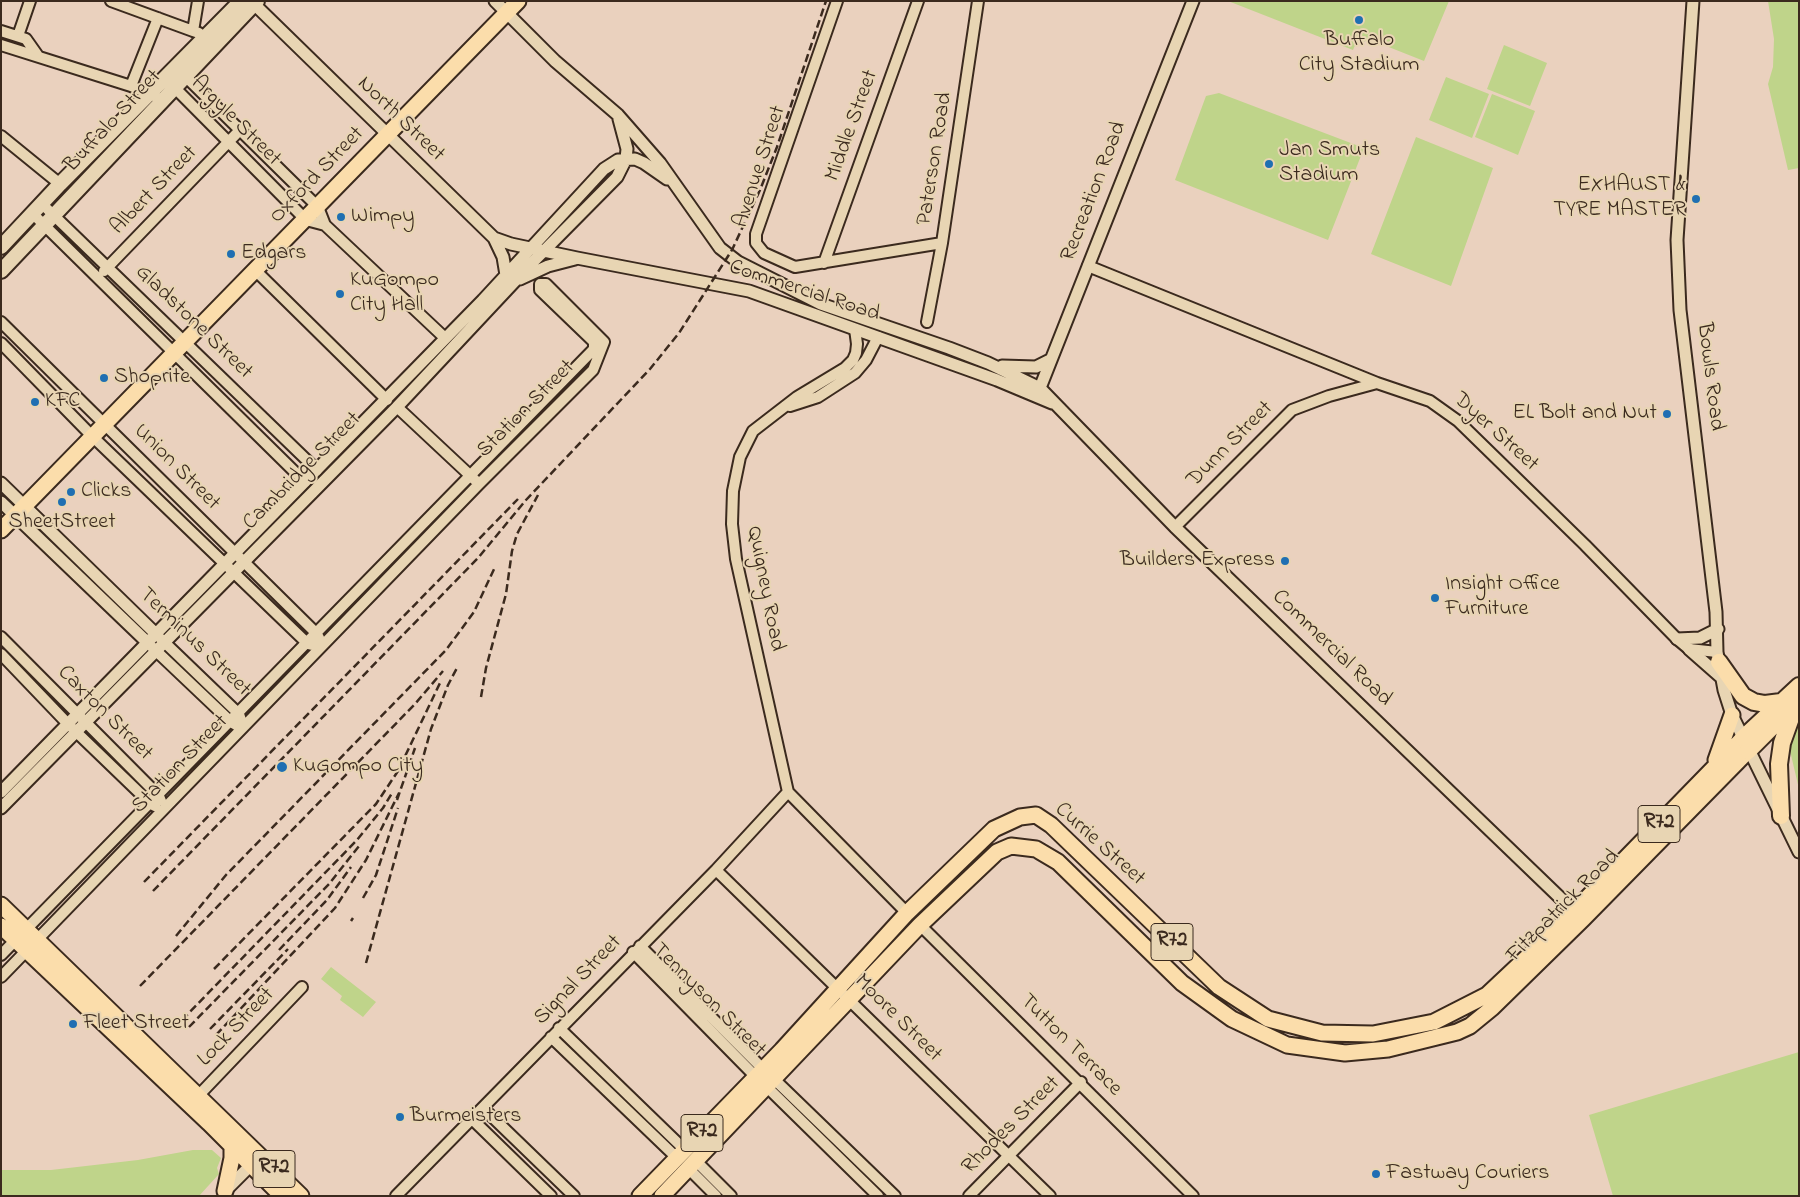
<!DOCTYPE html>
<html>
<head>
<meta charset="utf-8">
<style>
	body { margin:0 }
	#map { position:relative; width:1800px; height:1197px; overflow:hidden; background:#ead1be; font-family:"Indie Flower",sans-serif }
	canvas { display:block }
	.frame { position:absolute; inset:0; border:2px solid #3b2a1e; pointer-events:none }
</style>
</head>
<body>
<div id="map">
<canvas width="1800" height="1197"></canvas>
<div class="frame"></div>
</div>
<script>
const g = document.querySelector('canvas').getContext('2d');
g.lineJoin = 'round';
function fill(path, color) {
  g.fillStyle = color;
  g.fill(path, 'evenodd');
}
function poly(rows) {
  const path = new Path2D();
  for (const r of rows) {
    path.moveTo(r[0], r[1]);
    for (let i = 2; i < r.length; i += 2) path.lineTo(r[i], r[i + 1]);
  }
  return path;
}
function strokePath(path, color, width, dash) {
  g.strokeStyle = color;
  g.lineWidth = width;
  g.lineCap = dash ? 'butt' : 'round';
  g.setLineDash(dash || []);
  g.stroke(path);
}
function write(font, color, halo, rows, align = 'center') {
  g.font = font + ' "Indie Flower",sans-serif';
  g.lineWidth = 4;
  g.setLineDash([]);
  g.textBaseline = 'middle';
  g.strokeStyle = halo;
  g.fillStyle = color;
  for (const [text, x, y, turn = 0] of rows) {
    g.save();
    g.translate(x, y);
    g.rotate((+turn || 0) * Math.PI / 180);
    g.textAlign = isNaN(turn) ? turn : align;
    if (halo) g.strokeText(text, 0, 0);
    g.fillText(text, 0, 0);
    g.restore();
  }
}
const green = poly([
	[1228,1,1449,1,1424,61,1371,40,1356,43,1353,50],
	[1768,1,1799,1,1799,168,1788,170,1768,84,1773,67,1774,39],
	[1504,45,1547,63,1530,106,1487,89],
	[1446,77,1489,94,1472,138,1429,120],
	[1219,93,1364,148,1328,240,1175,180,1206,96],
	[1492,94,1535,111,1518,155,1475,137],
	[1416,137,1493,168,1451,286,1371,254],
	[1799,725,1799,789,1787,738],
	[331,967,376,1002,363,1017,340,1000,342,996,321,979],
	[1799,1052,1799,1196,1613,1196,1589,1115],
	[193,1150,212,1150,221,1158,217,1168,219,1174,199,1196,1,1196,1,1170,51,1170,138,1160]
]);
const minor = poly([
	[111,1,193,31],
	[198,1,193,31,199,33],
	[837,1,756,234,756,243,764,253,795,267,942,243],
	[1,31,26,39,38,56],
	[18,36,30,1],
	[1,45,131,86,163,100],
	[182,73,318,207,325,225,445,338],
	[171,84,306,220,325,225],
	[131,86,158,18],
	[1,136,60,184],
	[42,204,317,470],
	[33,214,305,482],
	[824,263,918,1],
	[1088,266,1377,383,1430,401,1458,421,1585,545,1677,639,1689,649,1717,652],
	[104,271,239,131],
	[256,271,387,400],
	[1,322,317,634,320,640],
	[927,322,942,243,978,1],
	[1,343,92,436,308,644,312,645],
	[790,406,818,397,855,373,866,360,878,337],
	[397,407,475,480],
	[1175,527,1292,410,1329,396,1377,383],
	[1,637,159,796,161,801],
	[160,638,239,714,241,720],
	[152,647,231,722,236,725],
	[1,654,68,724,151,804,155,806],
	[788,792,736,559,732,524,733,491,740,457,753,431,797,397,845,368,853,360,856,353,857,344,855,329],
	[788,792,907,913],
	[716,870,1050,1196],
	[920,925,1193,1196],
	[640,946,763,1069],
	[633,952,756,1077],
	[1,955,594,349,594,342,540,290,540,284,546,284,604,342,593,370,479,484,1,977],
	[559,1028,685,1150],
	[551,1037,677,1158],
	[774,1079,895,1196],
	[767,1087,878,1196],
	[199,1095,302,987],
	[484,1109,574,1196],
	[473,1120,551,1196],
	[696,1161,731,1196],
	[689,1169,716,1196],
	[396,1196,716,870,788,792],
	[969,1196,1081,1082]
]);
const tertiary = poly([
	[251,1,494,238,511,244,577,258,749,291,997,380,1052,403],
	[495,1,555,61,618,115,660,163,720,248,738,262,821,304,949,348,988,363,1040,388,1175,527,1579,916],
	[1693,1,1677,240,1680,310,1716,612,1717,652,1724,690,1732,715,1799,852],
	[494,238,503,257,506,275],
	[520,279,548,266,575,259],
	[1002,366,1036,367,1050,360],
	[1038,393,1193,1],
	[1,483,157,635],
	[1,502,148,643],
	[1677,639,1700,638,1718,629],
	[1689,649,1722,678],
	[1,792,483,300,604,169,618,160,635,159,644,163,667,179],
	[1,808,397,407,530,265,617,177,626,159,627,149,619,119],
	[225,1191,256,1160]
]);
const secondary = poly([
	[1,247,60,184,241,1],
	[1,271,257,1]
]);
const primary = poly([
	[1,530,518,1],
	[1716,760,1732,715],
	[1,905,301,1196],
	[1,926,209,1123,282,1196],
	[225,1191,232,1158,232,1147],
	[640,1196,782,1050,907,913,994,829,1020,817,1036,815,1051,825,1219,987,1268,1019,1322,1033,1373,1034,1434,1022,1487,995,1554,932,1743,738],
	[662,1196,920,925,997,852,1011,846,1036,849,1058,862,1182,983,1232,1019,1287,1045,1345,1053,1388,1049,1457,1032,1470,1026,1492,1008,1583,919,1748,751]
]);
const trunk = poly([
	[1719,662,1743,696,1754,702,1765,704,1781,702],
	[1743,738,1799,686],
	[1748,751,1792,707],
	[1781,816,1779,764,1782,743,1797,701]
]);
const rail = poly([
	[481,697,486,668,506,594,512,551,517,534,538,495],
	[397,800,415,748],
	[144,882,518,499],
	[153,891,478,558,526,500,650,369,679,333,732,250,760,190,777,147,826,1],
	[363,898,376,875,398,808],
	[351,921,353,918],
	[176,936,226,875,446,650,474,612,495,567],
	[279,950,327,900,351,867],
	[366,963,431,729,448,685,458,666],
	[214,969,376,804,398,771,440,683],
	[140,986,415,704,443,671],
	[182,1020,357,840,383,808,392,793],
	[189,1027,329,884,359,846],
	[210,1029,288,949],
	[216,1035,335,908,366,860,399,793]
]);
const markers = [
	[1359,20,5,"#1f6fb2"],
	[1269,164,5,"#1f6fb2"],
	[1696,199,5,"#1f6fb2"],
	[341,217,5,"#1f6fb2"],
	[231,254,5,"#1f6fb2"],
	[340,294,5,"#1f6fb2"],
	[104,378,5,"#1f6fb2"],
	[35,402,5,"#1f6fb2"],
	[1667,414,5,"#1f6fb2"],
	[71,492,5,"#1f6fb2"],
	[62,502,5,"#1f6fb2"],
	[1285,561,5,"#1f6fb2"],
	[1435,598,5,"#1f6fb2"],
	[282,767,6,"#1f6fb2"],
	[73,1024,5,"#1f6fb2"],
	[400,1117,5,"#1f6fb2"],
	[1376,1174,5,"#1f6fb2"]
];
const shields = [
	[1659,824,42],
	[1172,942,42],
	[702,1133,42],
	[274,1169,42]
];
const shieldNames = [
	["R72",1659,824],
	["R72",1172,942],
	["R72",702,1133],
	["R72",274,1169]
];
const poiNames = [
	["Buffalo",1359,41,"center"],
	["City Stadium",1359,66,"center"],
	["Jan Smuts",1279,151],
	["Stadium",1279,176],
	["EXHAUST &",1686,186,"right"],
	["TYRE MASTER",1686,211,"right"],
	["Wimpy",351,217],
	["Edgars",241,254],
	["KuGompo",350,281],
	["City Hall",350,306],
	["Shoprite",114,378],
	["KFC",45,402],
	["EL Bolt and Nut",1657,414,"right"],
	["Clicks",81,492],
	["SheetStreet",62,523,"center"],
	["Builders Express",1275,561,"right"],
	["Insight Office",1445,585],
	["Furniture",1445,610],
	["KuGompo City",293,767],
	["Fleet Street",83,1024],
	["Burmeisters",410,1117],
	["Fastway Couriers",1386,1174]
];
const streetNames = [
	["North Street",400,120,44],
	["Buffalo Street",114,122,-47],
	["Argyle Street",235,122,45],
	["Middle Street",853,126,-70],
	["Paterson Road",936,159,-81],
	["Avenue Street",761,167,-72],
	["Oxford Street",318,176,-46],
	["Albert Street",155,191,-46],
	["Recreation Road",1095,192,-69],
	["Commercial Road",804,292,18],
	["Gladstone Street",193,323,44],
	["Bowls Road",1709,377,83],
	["Station Street",527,410,-45],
	["Dyer Street",1495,433,42],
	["Dunn Street",1231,445,-45],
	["Union Street",176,468,45],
	["Cambridge Street",303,472,-45],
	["Quigney Road",764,589,79],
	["Terminus Street",194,643,44],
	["Commercial Road",1331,649,44],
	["Caxton Street",104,714,45],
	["Station Street",181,765,-46],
	["Currie Street",1099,845,42],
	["Fitzpatrick Road",1564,907,-45],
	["Signal Street",579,981,-46],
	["Tennyson Street",708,1001,45],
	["Moore Street",897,1019,45],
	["Lock Street",237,1028,-46],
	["Tutton Terrace",1070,1046,45],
	["Rhodes Street",1012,1126,-45]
];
fill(green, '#bfd48a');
strokePath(minor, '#3b2a1e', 14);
strokePath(tertiary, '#3b2a1e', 15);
strokePath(secondary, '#3b2a1e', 18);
strokePath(primary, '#3b2a1e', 19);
strokePath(trunk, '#3b2a1e', 20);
strokePath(minor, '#e8d5b3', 10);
strokePath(tertiary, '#e8d5b3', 11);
strokePath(secondary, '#e8d5b3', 14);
strokePath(primary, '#fbddab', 15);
strokePath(trunk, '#fbddab', 16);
strokePath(rail, '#3b2a1e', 2.5, [8, 4]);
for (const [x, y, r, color] of markers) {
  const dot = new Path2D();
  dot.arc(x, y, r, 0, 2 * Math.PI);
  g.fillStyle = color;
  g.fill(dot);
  strokePath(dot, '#e8d5b3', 2);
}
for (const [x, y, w] of shields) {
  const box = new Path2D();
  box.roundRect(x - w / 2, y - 18.5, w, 37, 4);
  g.fillStyle = '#e8d5b3';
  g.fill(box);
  strokePath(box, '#3b2a1e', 1);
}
write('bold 21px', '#3b2a1e', null, shieldNames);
write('22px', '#3b2a1e', '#e8d5b3', poiNames, 'left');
write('22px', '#3b2a1e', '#e8d5b3', streetNames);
</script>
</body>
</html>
